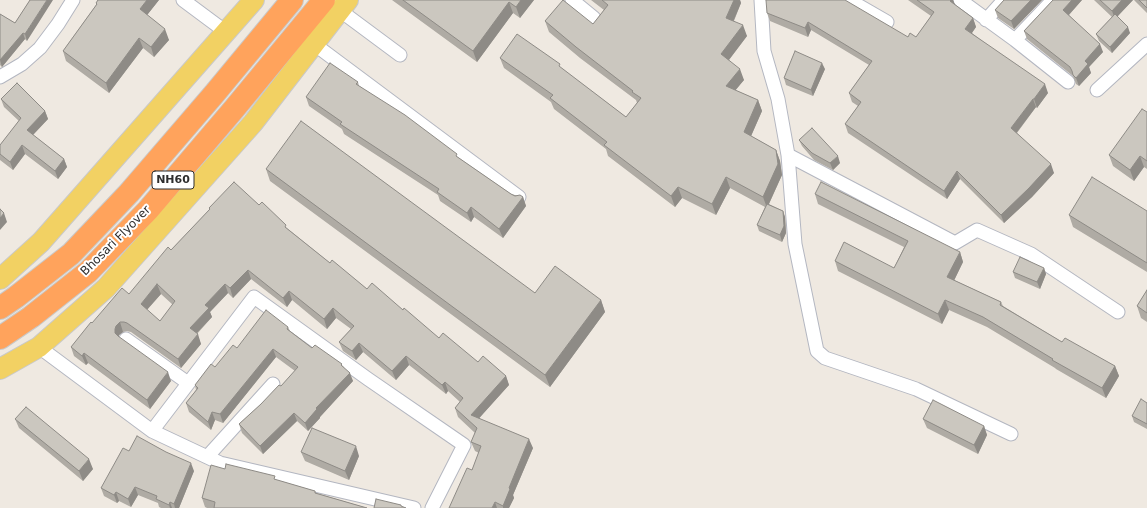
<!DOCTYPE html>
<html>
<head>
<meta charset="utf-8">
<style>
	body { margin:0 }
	canvas { display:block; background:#efe9e1 }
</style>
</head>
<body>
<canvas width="1147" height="508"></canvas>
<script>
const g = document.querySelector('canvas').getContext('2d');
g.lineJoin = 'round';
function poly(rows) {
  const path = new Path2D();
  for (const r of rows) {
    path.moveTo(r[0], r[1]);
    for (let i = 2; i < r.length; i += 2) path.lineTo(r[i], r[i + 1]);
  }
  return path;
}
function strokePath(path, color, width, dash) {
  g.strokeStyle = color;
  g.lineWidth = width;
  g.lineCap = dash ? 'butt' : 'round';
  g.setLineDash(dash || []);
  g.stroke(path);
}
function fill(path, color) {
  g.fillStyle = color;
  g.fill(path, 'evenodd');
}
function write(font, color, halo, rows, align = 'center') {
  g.font = font + ' "DejaVu Sans",sans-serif';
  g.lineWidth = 4;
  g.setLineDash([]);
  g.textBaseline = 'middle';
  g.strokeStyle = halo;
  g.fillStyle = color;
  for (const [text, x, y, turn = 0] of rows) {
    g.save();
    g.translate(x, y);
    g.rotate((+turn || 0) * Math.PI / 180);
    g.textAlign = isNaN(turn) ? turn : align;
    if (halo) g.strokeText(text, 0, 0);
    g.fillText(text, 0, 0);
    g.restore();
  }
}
const street = poly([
	[183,0,226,32],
	[572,0,594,18],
	[761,0,764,51,778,99,788,155,795,244,817,351,825,358,916,389,1011,434],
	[849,0,887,22],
	[960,0,1015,40,1068,82],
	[334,6,400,55],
	[986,20,1004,0],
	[1015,40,1053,0],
	[314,44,519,197],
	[0,77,22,64,40,48,58,24,73,0],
	[1097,90,1147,44],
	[788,155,955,243,977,230,1031,254,1118,312],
	[126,339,188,383],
	[39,347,152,431,220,463,414,508],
	[152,431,254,297,368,379,464,445,432,508],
	[207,457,273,384]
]);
const primary = poly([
	[0,279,41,242,254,0],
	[0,369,39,347,106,288,253,123,348,0]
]);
const highway = poly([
	[0,308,16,297,71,254,129,193,215,93,292,0],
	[0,338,31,317,88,272,148,210,234,109,324,0]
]);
const wall = poly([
	[30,0,27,41,25,39,2,67,0,65,0,14,15,23],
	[98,0,159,0,147,15,169,40,154,57,143,48,109,93,66,61,63,51,96,5,96,3],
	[392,0,534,0,520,18,513,13,477,62],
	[591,0,740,0,741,3,734,21,747,36,729,60,744,80,735,90,758,100,762,111,751,136,776,150,780,161,782,175,769,204,783,211,785,217,786,233,782,242,759,231,757,225,765,207,730,188,716,215,682,198,675,207,608,156,606,149,554,109,551,102,504,68,500,58,561,68,626,117,637,103,636,100,580,58,549,32,545,21,593,24,604,10],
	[908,0,953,0,955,5,973,18,976,27,972,33,1048,93,1037,108,1036,107,1017,133,1054,173,1032,197,1004,223,960,179,947,199,848,133,845,124,858,106,852,102,849,93,869,65,811,30,808,37,770,21,767,13,908,37,916,37,931,16],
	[1004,0,1042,0,1014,29,998,18,995,10],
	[1053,0,1082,0,1069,15,1103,52,1089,67,1091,73,1079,86,1076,84,1073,76,1027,39,1024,31],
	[1094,0,1133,0,1117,17,1130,33,1112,53,1099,41,1096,34,1112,17],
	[1134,0,1147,0,1147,13],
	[825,69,813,96,786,85,784,78],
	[358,82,359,86,459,158,511,194,523,197,526,206,503,238,474,217,471,222,440,201,438,195,344,134,342,129,309,106,306,97],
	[1,99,45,111,48,119,33,135,64,159,67,167,58,179,25,154,13,170,0,160,0,145,19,121,4,107],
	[1147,112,1147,169,1144,167,1134,181,1113,166,1109,155],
	[799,140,840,163,833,170,814,160,802,146],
	[266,169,535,293,601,300,605,312,550,387,270,181],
	[815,194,960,252,963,262,954,280,1001,302,1003,306,1062,342,1115,366,1119,376,1106,398,1056,369,1055,368,987,327,949,310,942,324,838,271,835,261,894,268,904,247,818,204],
	[259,205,288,229,330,263,367,289,403,310,439,338,478,362,506,376,509,385,479,418,533,448,513,495,514,498,509,508,449,508,472,470,479,453,475,451,471,442,475,433,458,417,455,408,460,402,448,391,446,394,409,365,396,380,363,352,356,360,343,351,339,342,351,329,336,318,327,329,292,300,287,307,251,279,233,298,228,293,210,312,212,317,197,334,201,344,181,368,131,332,127,331,123,332,119,335,119,337,171,381,150,409,88,363,86,365,74,356,71,347,92,323,129,294,210,209,209,208],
	[161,294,173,305,160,321,147,310],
	[1147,211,1147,272,1073,227,1069,215],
	[1044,268,1046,274,1040,289,1015,278,1013,272],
	[1147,290,1147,322,1141,318,1137,306],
	[288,327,290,331,312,348,343,366,353,381,320,417,320,418,308,431,297,421,263,454,242,433,239,424,281,386,295,371,276,357,223,423,215,420,211,430,189,412,186,403,196,390,195,385,215,367,237,348],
	[1147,403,1147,429,1134,422,1132,416],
	[15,419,93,469,83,481,19,428],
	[923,419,984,426,987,435,978,454,927,428],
	[129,451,194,471,179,508,161,508,159,507,158,503,138,495,131,507,119,501,117,503,104,496,101,488],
	[301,452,359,456,349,480,305,461],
	[225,469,277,480,315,491,316,493,367,508,207,508,205,507,202,498]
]);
const shadedWall = poly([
	[47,0,53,0,27,41,25,34],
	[147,0,159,0,144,19,140,9],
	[521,0,534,0,520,18,516,7],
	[734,0,740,0,741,3,730,29,726,18],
	[951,0,953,0,956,7,950,1],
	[1031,0,1042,0,1014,29,1011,21],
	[1072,0,1082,0,1066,18,1063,10],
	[1122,0,1133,0,1115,19,1112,11],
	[509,2,513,13,477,62,473,51],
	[973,18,976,27,969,37,965,29],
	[808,22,811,30,808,37,805,28],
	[743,25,747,36,725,65,721,54],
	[1128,27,1130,33,1112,53,1110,47],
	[165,29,169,40,154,57,151,47],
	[23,33,25,39,2,67,0,60],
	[139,38,143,48,109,93,106,83],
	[1100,44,1103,52,1089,67,1091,73,1079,86,1076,78,1085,61],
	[822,63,825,69,813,96,811,90],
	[740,69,744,80,730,97,726,86],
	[1045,84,1048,93,1037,108,1034,99],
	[1033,99,1036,107,1014,136,1011,128],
	[758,100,762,111,748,143,744,132],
	[45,111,48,119,30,138,27,130],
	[22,145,25,154,13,170,10,162],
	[776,150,780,161,782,175,767,208,763,197],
	[838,156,840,163,833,170,830,163],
	[1140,156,1144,167,1134,181,1130,170],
	[64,159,67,167,58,179,55,171],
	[1051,164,1054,173,1032,197,1004,223,1001,215],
	[957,171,960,179,947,199,944,191],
	[726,177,730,188,716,215,712,204],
	[678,187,682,198,675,207,671,196],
	[523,197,526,206,503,238,499,229],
	[471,207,474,217,471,222,467,213],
	[783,211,785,217,786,233,782,242,780,235],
	[4,213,7,222,0,230,0,218],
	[960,252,963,262,951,287,947,277],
	[1044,268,1046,274,1040,289,1037,282],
	[248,270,251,279,233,298,230,288],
	[157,284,161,294,144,313,141,304],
	[225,284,228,293,210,312,212,317,193,337,190,328,205,305],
	[289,291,292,300,287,307,283,298],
	[601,300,605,312,550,387,545,375],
	[945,300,949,310,942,324,938,314],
	[333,308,336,318,327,329,324,319],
	[120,322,123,332,119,335,118,338,115,333,115,329,116,326],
	[198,334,201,344,181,368,178,359],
	[359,343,363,352,356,360,352,351],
	[273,349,276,357,223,423,220,414],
	[84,353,88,363,86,365,82,356],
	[406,356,409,365,396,380,392,371],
	[1115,366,1119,376,1106,398,1102,388],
	[168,372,171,381,150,409,147,400],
	[350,373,353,381,320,417,320,418,308,431,305,423,316,408],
	[506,376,509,385,474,424,471,415],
	[445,382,448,391,446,394,442,385],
	[212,412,215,420,211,430,208,422],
	[294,413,297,421,263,454,260,446],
	[984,426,987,435,978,454,974,445],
	[529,439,533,448,513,495,514,498,509,508,503,508,503,506,509,488],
	[356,446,359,456,349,480,345,471],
	[89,459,93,469,83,481,79,471],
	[191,463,194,471,179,508,175,508,174,504],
	[135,487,138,495,131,507,128,499],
	[116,492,119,501,117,503,114,495],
	[170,502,172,508,170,508,169,505],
	[495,502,497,508,492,508]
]);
const building = poly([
	[30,0,47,0,25,34,23,33,0,60,0,14,15,23,30,0],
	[98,0,147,0,140,9,165,29,151,47,139,38,106,83,63,51,97,4,96,3,98,0],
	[403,0,521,0,516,7,509,2,473,51,403,0],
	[563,0,593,24,608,5,602,0,734,0,726,18,743,25,721,54,740,69,726,86,758,100,744,132,776,150,778,164,763,197,726,177,712,204,678,187,671,196,604,145,607,142,550,98,553,95,500,58,517,34,560,64,559,66,626,117,641,98,632,92,633,91,576,47,545,21,563,0],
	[766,0,845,0,908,37,910,33,916,37,934,12,917,0,951,0,950,1,973,18,965,29,1045,84,1034,99,1033,99,1011,128,1051,164,1029,188,1001,215,957,171,944,191,845,124,861,102,849,93,872,61,808,22,805,28,767,13,766,0],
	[1004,0,1031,0,1011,21,995,10,1004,0],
	[1053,0,1072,0,1063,10,1100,44,1085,61,1088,64,1076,78,1073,75,1072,71,1070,67,1024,31,1053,0],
	[1100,0,1122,0,1112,11,1100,0],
	[1139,0,1147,0,1147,8,1139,0],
	[1115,14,1128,27,1110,47,1096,34,1115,14],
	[795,51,822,63,811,90,784,78,795,51],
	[330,63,358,82,356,84,405,115,457,154,456,156,511,194,515,196,520,195,523,197,499,229,471,207,467,213,437,192,439,189,340,124,342,122,306,97,330,63],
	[17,83,45,111,27,130,64,159,55,171,22,145,10,162,0,154,0,145,21,118,1,99,17,83],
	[1142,109,1147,112,1147,161,1140,156,1130,170,1109,155,1142,109],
	[301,121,535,293,555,266,601,300,545,375,266,169,301,121],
	[812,128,838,156,830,163,812,153,799,140,812,128],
	[1092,177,1147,211,1147,263,1069,215,1092,177],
	[234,182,259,205,262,202,286,225,285,227,330,263,332,260,367,289,372,283,403,310,404,308,439,338,443,333,478,362,483,356,506,376,471,415,529,439,509,488,510,489,503,506,495,502,492,508,449,508,467,468,472,470,481,446,471,442,477,428,455,408,463,398,445,382,442,385,406,356,392,371,359,343,352,351,339,342,354,326,333,308,324,319,289,291,283,298,248,270,230,288,225,284,205,305,209,308,190,328,198,334,178,359,127,323,124,322,120,322,116,326,115,329,115,333,118,336,168,372,147,400,84,353,82,356,71,347,91,322,92,323,122,288,129,294,168,247,171,250,210,209,209,208,234,182],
	[157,284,175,301,160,321,141,304,157,284],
	[821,182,960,252,947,277,1001,302,1000,305,1062,342,1065,338,1115,366,1102,388,1052,360,1053,359,983,317,945,300,938,314,835,261,844,242,894,268,908,241,815,194,821,182],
	[767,204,783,211,784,226,780,235,757,225,767,204],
	[0,209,4,213,0,218,0,209],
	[1020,257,1044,268,1037,282,1013,272,1020,257],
	[1147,290,1147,313,1137,306,1147,290],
	[266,310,288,327,287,329,312,348,315,345,342,364,341,365,350,373,316,408,317,409,305,423,294,413,260,446,239,424,261,404,279,385,281,386,298,367,273,349,220,414,212,412,208,422,186,403,198,388,195,385,211,364,215,367,233,345,237,348,266,310],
	[1141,399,1147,403,1147,424,1132,416,1141,399],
	[933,400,984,426,974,445,923,419,933,400],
	[26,407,89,459,79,471,15,419,26,407],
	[312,428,356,446,345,471,301,452,312,428],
	[137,436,166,452,191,463,174,504,170,502,169,505,156,499,157,496,135,487,128,499,116,492,114,495,101,488,123,448,129,451,137,436],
	[226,464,275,476,274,479,315,491,315,493,367,508,214,508,215,502,202,498,211,465,225,469,226,464],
	[376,499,401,505,401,506,406,508,374,508,376,499]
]);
const shields = [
	[173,180,42]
];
const shieldNames = [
	["NH60",173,180]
];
const streetNames = [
	["Bhosari Flyover",116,241,-45]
];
strokePath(street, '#b4b7c1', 15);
strokePath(primary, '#c9c9c9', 22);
strokePath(highway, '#c9c9c9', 24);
strokePath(street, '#fff', 13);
strokePath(primary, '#f2d163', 20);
strokePath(highway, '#ffa35c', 22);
fill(wall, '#afaba4');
fill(shadedWall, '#8e8b86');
fill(building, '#cbc7bf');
strokePath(building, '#8e8b86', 1);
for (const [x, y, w] of shields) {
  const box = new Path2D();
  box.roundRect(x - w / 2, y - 9, w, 18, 3);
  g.fillStyle = '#fff';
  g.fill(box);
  strokePath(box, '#2e2e2e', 1);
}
write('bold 11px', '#2e2e2e', null, shieldNames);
write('12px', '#2e2e2e', '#fff', streetNames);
</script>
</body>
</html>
